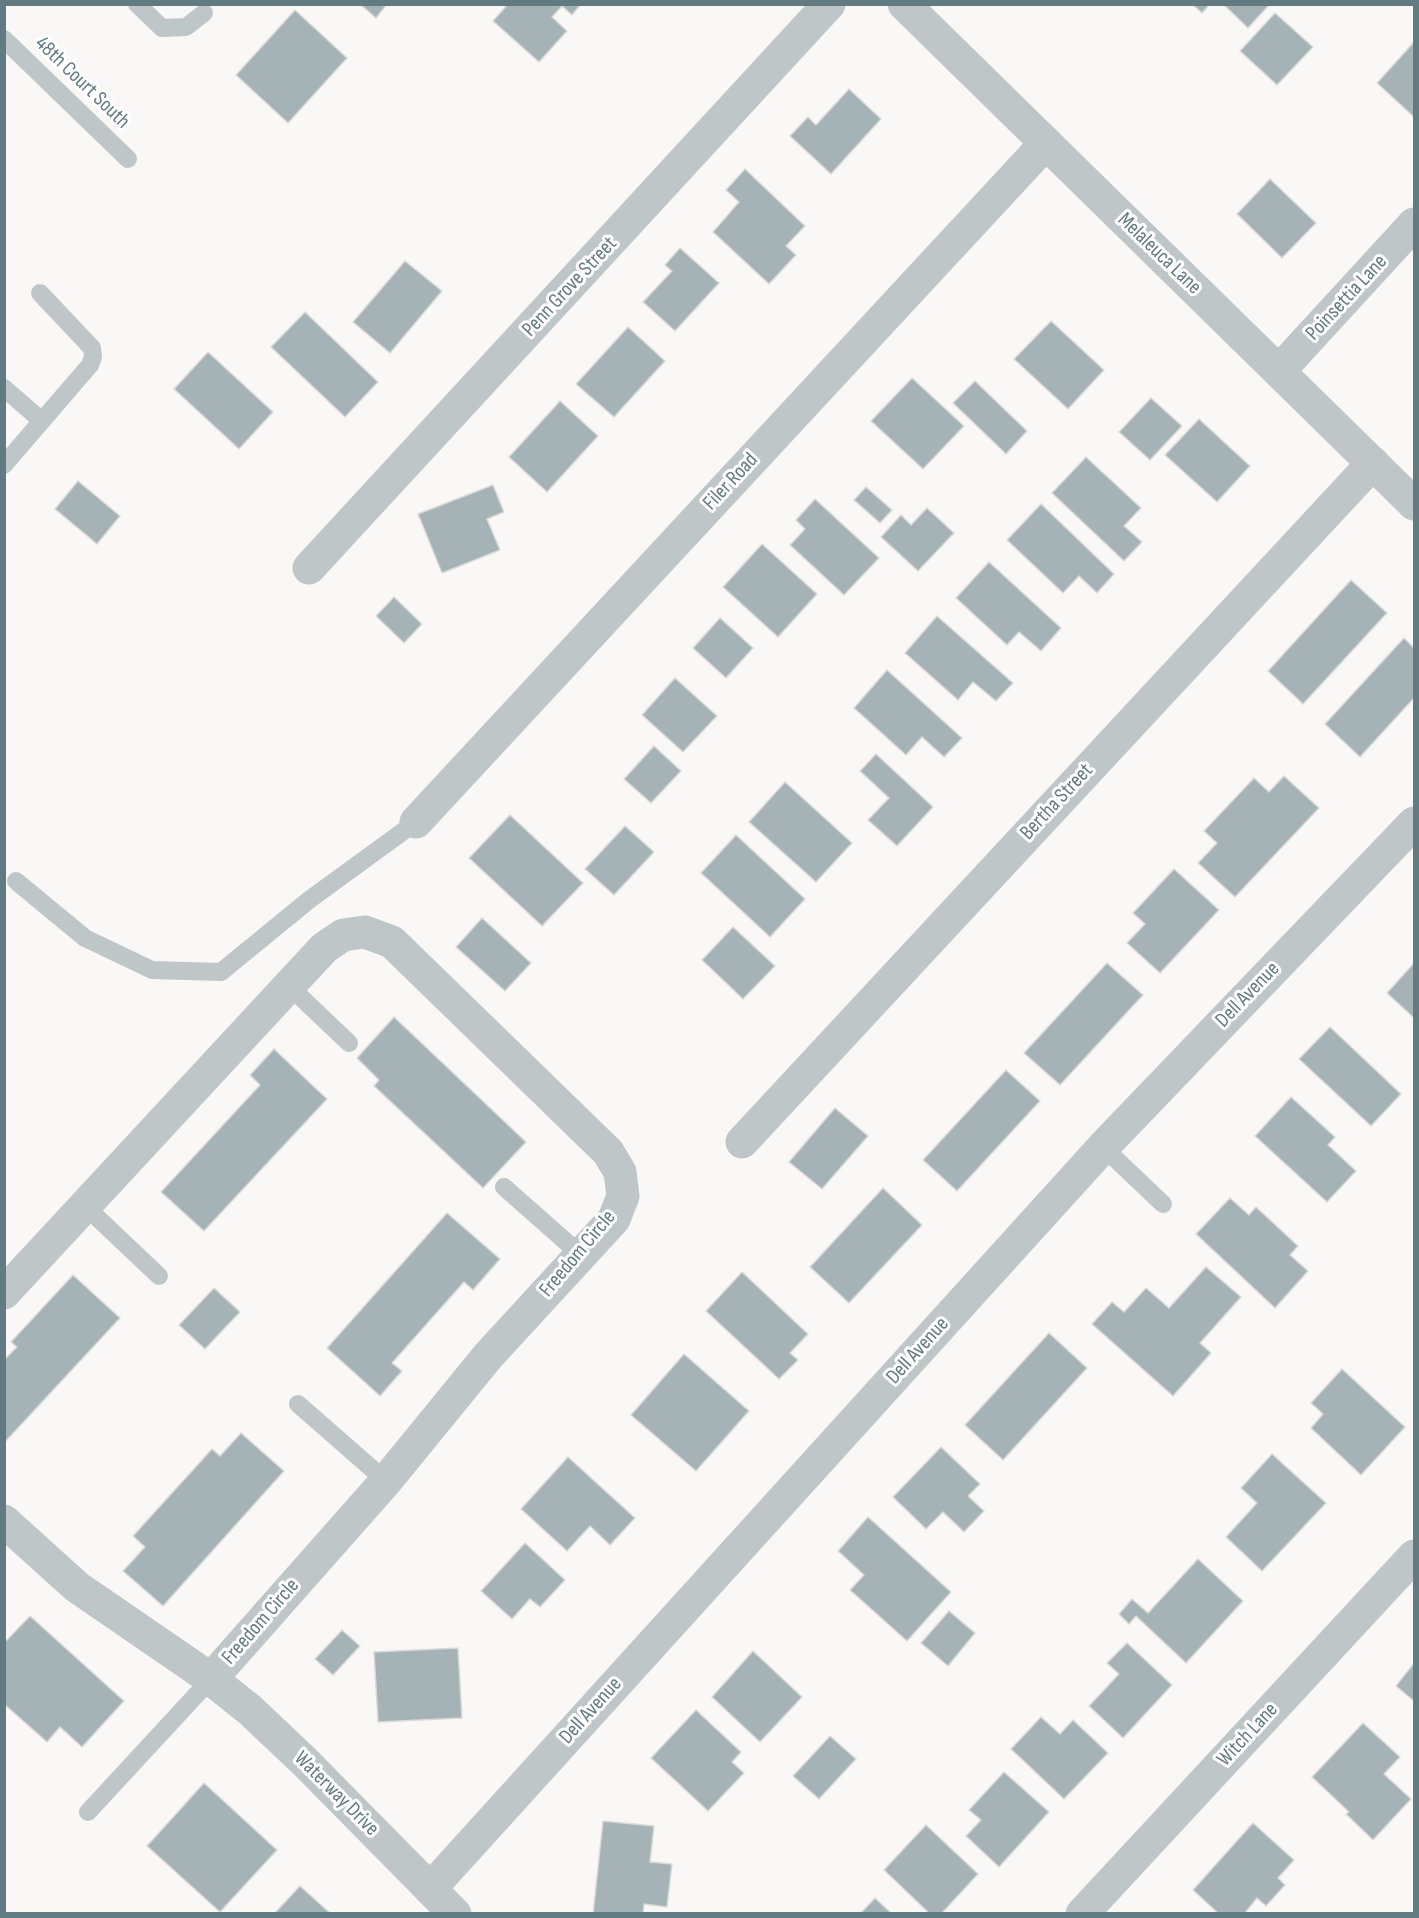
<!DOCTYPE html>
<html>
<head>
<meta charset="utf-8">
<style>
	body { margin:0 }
	#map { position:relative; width:1419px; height:1918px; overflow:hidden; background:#f9f8f6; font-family:"Sofia Sans Condensed",sans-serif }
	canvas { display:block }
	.frame { position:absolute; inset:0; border:6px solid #627a82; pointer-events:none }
</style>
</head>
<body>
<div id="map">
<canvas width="1419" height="1918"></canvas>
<div class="frame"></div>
</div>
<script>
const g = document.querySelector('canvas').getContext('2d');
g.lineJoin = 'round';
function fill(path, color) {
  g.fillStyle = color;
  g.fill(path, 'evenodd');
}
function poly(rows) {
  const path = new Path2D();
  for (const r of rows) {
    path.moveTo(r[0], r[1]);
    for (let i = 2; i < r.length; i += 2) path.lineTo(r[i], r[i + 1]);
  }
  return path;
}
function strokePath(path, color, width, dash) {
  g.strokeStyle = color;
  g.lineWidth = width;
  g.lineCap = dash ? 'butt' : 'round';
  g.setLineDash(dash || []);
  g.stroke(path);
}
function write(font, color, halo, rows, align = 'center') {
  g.font = font + ' "Sofia Sans Condensed",sans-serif';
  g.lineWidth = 6;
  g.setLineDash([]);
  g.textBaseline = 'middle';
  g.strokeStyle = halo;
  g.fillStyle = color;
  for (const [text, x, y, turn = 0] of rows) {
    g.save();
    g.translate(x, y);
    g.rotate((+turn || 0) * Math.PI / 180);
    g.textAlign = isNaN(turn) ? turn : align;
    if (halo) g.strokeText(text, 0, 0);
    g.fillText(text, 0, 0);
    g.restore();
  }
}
const building = poly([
	[360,4,387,4,376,18,360,4],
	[508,4,581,4,572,15,562,6,552,17,567,31,539,62,493,21,508,4],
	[1192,4,1210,4,1202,13,1192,4],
	[1223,4,1270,4,1248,28,1223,4],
	[295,10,347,58,288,123,236,75,295,10],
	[1275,13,1313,47,1277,85,1240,51,1275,13],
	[1414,42,1414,117,1377,83,1414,42],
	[849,89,881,119,831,174,790,136,808,117,816,125,849,89],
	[745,169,805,226,786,246,796,255,769,284,713,232,739,202,726,190,745,169],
	[1270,179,1316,223,1282,258,1237,214,1270,179],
	[680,248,719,283,675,331,643,302,672,271,665,265,680,248],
	[405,261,442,291,390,353,353,322,405,261],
	[305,312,378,382,345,417,271,347,305,312],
	[1051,321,1104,370,1068,409,1014,359,1051,321],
	[628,327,665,361,614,417,576,384,628,327],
	[208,352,273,412,239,449,174,389,208,352],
	[912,378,964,426,923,469,871,421,912,378],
	[975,381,1027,431,1006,454,953,403,975,381],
	[1151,398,1182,426,1150,460,1119,432,1151,398],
	[560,401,598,436,547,492,509,457,560,401],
	[1199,419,1250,466,1217,502,1165,455,1199,419],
	[1086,457,1141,508,1124,526,1142,542,1124,561,1052,493,1086,457],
	[78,481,120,516,97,544,55,509,78,481],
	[493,485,504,512,487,519,500,550,442,573,418,514,493,485],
	[866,487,892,510,880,523,854,500,866,487],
	[815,499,879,558,844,595,790,545,805,529,796,520,815,499],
	[1041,504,1114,574,1097,593,1079,576,1063,593,1007,540,1041,504],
	[927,508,954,533,918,571,881,537,901,515,911,525,927,508],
	[762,544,817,594,778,637,723,587,762,544],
	[989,562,1061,628,1041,651,1019,632,1007,645,956,598,989,562],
	[1351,580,1387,613,1303,704,1268,671,1351,580],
	[394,597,422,624,404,643,376,616,394,597],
	[937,616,1013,683,996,701,973,682,958,700,905,653,937,616],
	[720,618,753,648,726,678,693,648,720,618],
	[1404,638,1414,648,1414,698,1360,757,1325,724,1404,638],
	[887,670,962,738,944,757,922,737,906,755,854,708,887,670],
	[675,678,717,716,683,752,642,715,675,678],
	[654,746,681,771,651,803,624,779,654,746],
	[876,754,933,807,897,846,868,820,889,798,860,771,876,754],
	[1284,776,1319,808,1235,897,1198,863,1217,843,1204,831,1254,778,1269,792,1284,776],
	[785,782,852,843,816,882,749,822,785,782],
	[510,815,583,883,542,926,469,858,510,815],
	[625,826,654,852,614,895,585,869,625,826],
	[736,835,805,899,770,937,701,873,736,835],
	[1174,869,1219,910,1160,973,1127,943,1145,924,1133,913,1174,869],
	[482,918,531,963,505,991,456,947,482,918],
	[733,927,775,966,743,999,702,960,733,927],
	[1107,963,1143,995,1060,1085,1024,1053,1107,963],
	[1414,963,1414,1018,1387,993,1414,963],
	[394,1017,526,1142,483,1188,374,1086,379,1080,357,1058,394,1017],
	[1330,1027,1401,1094,1371,1126,1299,1059,1330,1027],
	[274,1049,327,1099,204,1231,161,1192,260,1085,250,1075,274,1049],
	[1006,1070,1040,1101,957,1191,923,1160,1006,1070],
	[1291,1097,1335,1137,1328,1145,1356,1171,1327,1202,1255,1136,1291,1097],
	[835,1108,868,1136,822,1189,789,1162,835,1108],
	[883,1188,922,1225,849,1303,810,1267,883,1188],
	[1230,1198,1249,1215,1256,1207,1298,1246,1290,1255,1308,1271,1275,1308,1196,1234,1230,1198],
	[447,1213,500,1259,473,1290,464,1282,392,1363,402,1371,380,1396,327,1348,447,1213],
	[1206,1267,1241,1297,1200,1343,1211,1353,1173,1396,1092,1324,1112,1302,1124,1312,1146,1288,1169,1308,1206,1267],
	[742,1272,808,1334,790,1353,798,1360,779,1379,706,1311,742,1272],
	[73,1275,120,1318,4,1443,4,1360,17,1347,11,1342,73,1275],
	[214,1288,240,1312,205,1349,179,1325,214,1288],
	[1049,1333,1087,1368,1003,1460,965,1425,1049,1333],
	[684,1354,749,1411,696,1471,631,1415,684,1354],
	[1342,1369,1405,1427,1361,1475,1311,1428,1323,1414,1311,1403,1342,1369],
	[241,1433,284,1471,163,1606,123,1571,145,1547,133,1536,212,1449,220,1456,241,1433],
	[941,1447,980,1484,968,1496,984,1511,964,1532,943,1512,926,1529,893,1497,941,1447],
	[1272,1454,1326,1503,1262,1571,1226,1537,1257,1503,1241,1488,1272,1454],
	[568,1457,635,1518,610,1545,590,1526,567,1551,521,1509,568,1457],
	[868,1517,951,1592,907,1641,850,1590,864,1575,838,1551,868,1517],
	[525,1543,565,1580,540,1607,530,1599,512,1619,481,1591,525,1543],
	[1198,1559,1243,1601,1186,1663,1136,1616,1129,1624,1119,1614,1132,1599,1148,1613,1198,1559],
	[949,1611,975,1633,948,1666,921,1643,949,1611],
	[30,1616,124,1701,82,1747,60,1727,47,1742,4,1704,4,1643,30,1616],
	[342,1630,360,1646,333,1675,315,1659,342,1630],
	[1127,1643,1172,1685,1123,1738,1089,1706,1119,1674,1107,1663,1127,1643],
	[458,1648,462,1718,378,1722,374,1652,458,1648],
	[753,1651,802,1697,760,1742,712,1697,753,1651],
	[1414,1663,1414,1701,1396,1686,1414,1663],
	[696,1710,741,1752,732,1762,744,1773,708,1811,651,1758,696,1710],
	[1041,1717,1060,1734,1073,1720,1108,1753,1064,1799,1011,1749,1041,1717],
	[1363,1723,1400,1757,1384,1774,1411,1799,1373,1840,1346,1814,1349,1812,1312,1777,1363,1723],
	[830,1736,856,1759,819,1799,793,1776,830,1736],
	[1004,1772,1049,1812,999,1867,966,1836,981,1820,969,1810,1004,1772],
	[204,1783,277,1850,220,1912,147,1846,204,1783],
	[603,1821,654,1826,650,1862,672,1864,667,1907,644,1904,643,1914,593,1914,603,1821],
	[1253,1823,1294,1860,1278,1878,1285,1885,1266,1906,1257,1898,1244,1914,1219,1914,1193,1890,1253,1823],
	[926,1825,978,1874,941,1914,930,1914,884,1870,926,1825],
	[300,1886,331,1914,274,1914,300,1886],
	[875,1898,892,1914,860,1914,875,1898]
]);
const service = poly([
	[137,4,162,28,186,27,204,13],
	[4,39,128,159],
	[4,388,42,421],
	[4,465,90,365,93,357,92,348,40,293],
	[16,881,85,938,152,970,221,972,309,900,416,822],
	[289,986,349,1043],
	[1103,1147,1163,1204],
	[504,1187,581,1255],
	[85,1206,159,1276],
	[298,1404,386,1481],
	[88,1812,211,1679]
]);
const minor = poly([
	[1279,371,1414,224],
	[309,568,829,4],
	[416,822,1046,143],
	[742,1142,1373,463],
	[4,1293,324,948,343,935,365,932,392,942,608,1152,620,1172,623,1196,614,1219,488,1356,386,1481,211,1679,77,1587,4,1521],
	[211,1679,250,1710,305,1762,455,1914],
	[430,1889,1103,1147,1414,823],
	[1082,1914,1414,1556]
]);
const tertiary = poly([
	[904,4,1414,504]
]);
const streetNames = [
	["48th Court South",82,83,44],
	["Melaleuca Lane",1159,254,44],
	["Penn Grove Street",570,287,-47],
	["Poinsettia Lane",1347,298,-47],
	["Filer Road",731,482,-47],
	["Bertha Street",1057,802,-47],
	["Dell Avenue",1248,995,-46],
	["Freedom Circle",578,1254,-50],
	["Dell Avenue",918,1351,-48],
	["Freedom Circle",261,1622,-49],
	["Dell Avenue",591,1711,-48],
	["Witch Lane",1248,1735,-47],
	["Waterway Drive",336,1794,45]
];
fill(building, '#a5b2b6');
strokePath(building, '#dadad8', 1.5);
strokePath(service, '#bfc6c8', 18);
strokePath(minor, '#bfc6c8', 33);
strokePath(tertiary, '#bfc6c8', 33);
write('21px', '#627a82', '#fff', streetNames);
</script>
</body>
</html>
